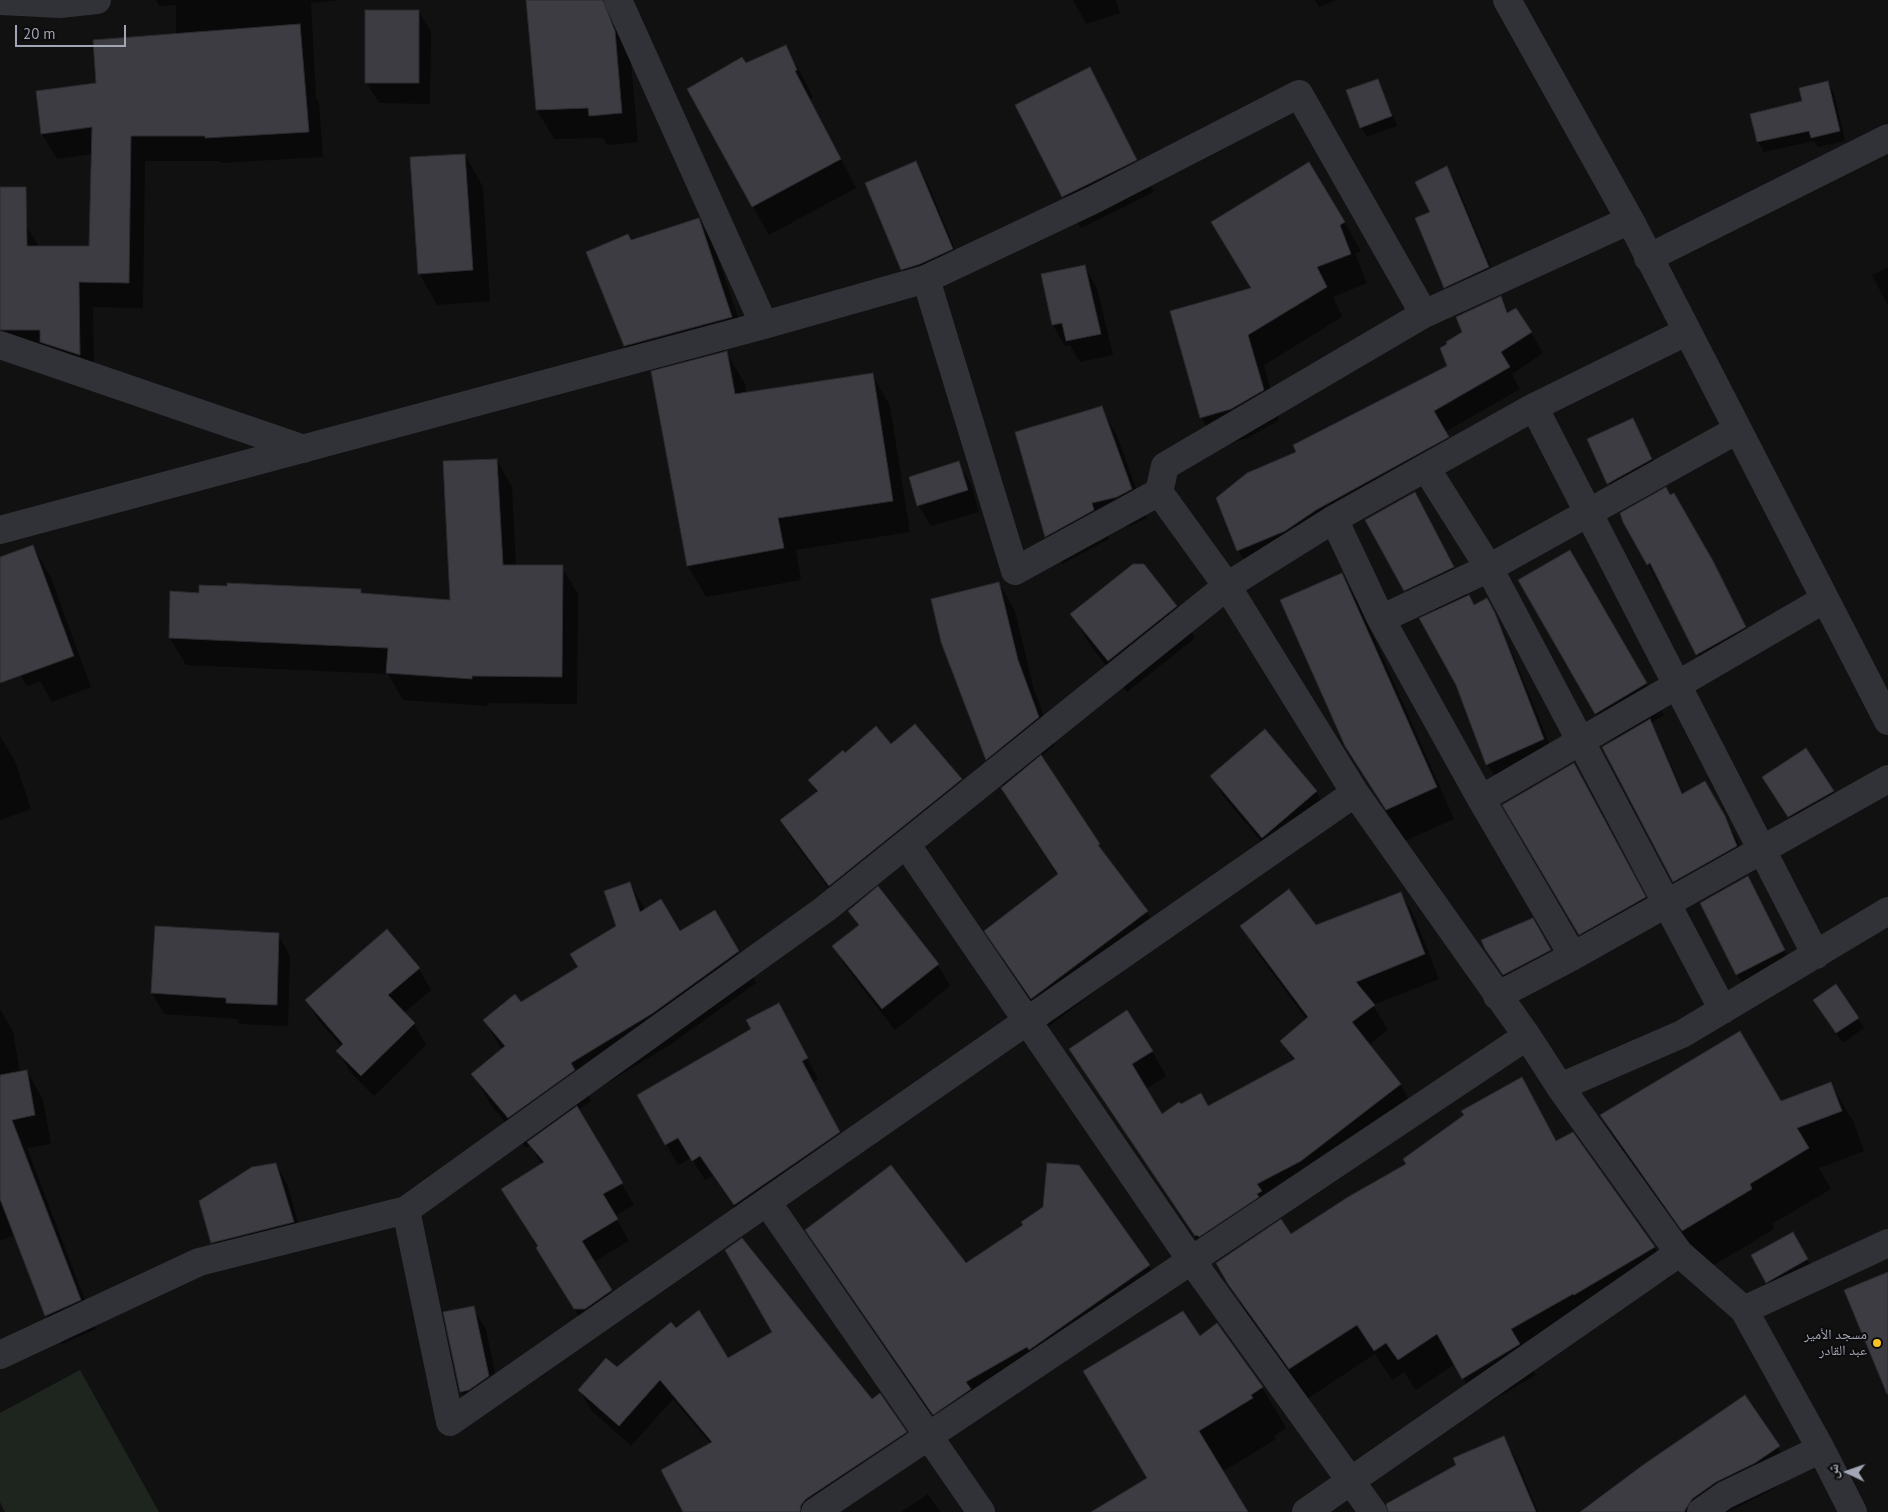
<!DOCTYPE html>
<html>
<head>
<meta charset="utf-8">
<style>
	body { margin:0 }
	#map { position:relative; width:1888px; height:1512px; overflow:hidden; background:#111112; font-family:"PT Sans","Noto Naskh Arabic",sans-serif }
	canvas { display:block }
	.north { position:absolute; left:1823px; top:1447px; width:50px; height:50px; -webkit-text-stroke:4px #0c0c0d; paint-order:stroke; rotate:273deg; font-size:14px; font-weight:700; line-height:20px; text-align:center; color:#a1a5b4 }
	.north::after { content:''; display:block; margin:auto; width:18px; height:22px; background:#a1a5b4; clip-path:polygon(50% 0,100% 100%,50% 72%,0 100%) }
	.scale { position:absolute; left:15px; top:25px; width:111px; height:22px; box-sizing:border-box; border:2px solid #a1a5b4; border-top:0; padding-left:6px; font-size:15px; line-height:18px; white-space:nowrap; color:#a1a5b4; -webkit-text-stroke:4px #0c0c0d; paint-order:stroke }
</style>
</head>
<body>
<div id="map">
<canvas width="1888" height="1512"></canvas>
<div class="north">ش</div>
<div class="scale">20 m</div>
</div>
<script>
const g = document.querySelector('canvas').getContext('2d');
g.lineJoin = 'round';
function fill(path, color) {
  g.fillStyle = color;
  g.fill(path, 'evenodd');
}
function poly(rows) {
  const path = new Path2D();
  for (const r of rows) {
    path.moveTo(r[0], r[1]);
    for (let i = 2; i < r.length; i += 2) path.lineTo(r[i], r[i + 1]);
  }
  return path;
}
function strokePath(path, color, width, dash) {
  g.strokeStyle = color;
  g.lineWidth = width;
  g.lineCap = dash ? 'butt' : 'round';
  g.setLineDash(dash || []);
  g.stroke(path);
}
function write(font, color, halo, rows, align = 'center') {
  g.font = font + ' "PT Sans","Noto Naskh Arabic",sans-serif';
  g.lineWidth = 4;
  g.setLineDash([]);
  g.textBaseline = 'middle';
  g.strokeStyle = halo;
  g.fillStyle = color;
  for (const [text, x, y, turn = 0] of rows) {
    g.save();
    g.translate(x, y);
    g.rotate((+turn || 0) * Math.PI / 180);
    g.textAlign = isNaN(turn) ? turn : align;
    if (halo) g.strokeText(text, 0, 0);
    g.fillText(text, 0, 0);
    g.restore();
  }
}
const green = poly([
	[80,1370,159,1512,5,1512,0,1502,0,1413]
]);
const shadow = poly([
	[156,0,341,0,311,3,316,98,319,103,323,157,221,163,219,161,145,161,143,308,93,307,94,379,0,356,0,225,26,225,39,247,90,247,92,154,57,159,42,134,97,84,176,36,176,5,159,6],
	[532,0,608,0,631,62,638,142,607,145,603,138,554,139,537,110],
	[1073,0,1116,0,1120,13,1086,24],
	[1315,0,1336,0,1319,7],
	[419,11,431,32,430,104,379,103,366,82],
	[785,47,802,75,813,98,810,100,856,188,769,235,688,90],
	[1090,69,1154,192,1081,228,1017,106],
	[1378,80,1397,126,1367,137,1361,127],
	[1828,83,1834,93,1845,141,1818,147,1814,141,1764,152,1758,142,1752,115,1804,102],
	[465,155,483,187,490,301,437,305,419,273],
	[916,163,928,184,964,271,914,291,902,269],
	[1447,167,1457,185,1498,285,1455,305,1445,287,1432,212],
	[698,219,714,246,747,344,725,350,745,384,746,393,872,374,890,406,910,532,796,550,801,580,706,597,688,566,652,370,641,373,625,346,587,252],
	[1344,222,1361,251,1355,254,1367,283,1333,297,1342,317,1264,365,1279,420,1248,438,1218,447,1201,417,1252,289],
	[1084,267,1097,288,1113,355,1080,362,1070,345,1065,346,1053,325],
	[1888,267,1888,306,1872,275],
	[1500,298,1509,314,1531,332,1543,353,1512,374,1520,389,1445,432,1460,458,1250,571,1238,550,1298,453,1449,366,1464,333],
	[1101,407,1117,436,1147,518,1133,525,1107,531,1109,539,1062,564,1046,536],
	[1632,420,1664,481,1621,505,1589,440],
	[497,460,512,487,516,566,562,567,578,594,577,704,487,703,487,706,403,700,388,674,186,665,170,638,200,594,361,590,363,595,451,601],
	[958,463,971,484,979,512,931,526,918,505],
	[1414,493,1474,607,1487,600,1499,621,1556,760,1500,785,1487,764,1457,685,1405,590],
	[1673,494,1725,584,1757,648,1709,675,1662,585,1660,586,1624,521],
	[33,546,51,578,91,687,52,702,40,681,27,686,8,655,0,632,0,558],
	[1570,552,1664,715,1651,723,1661,742,1684,795,1704,783,1737,839,1748,868,1686,902,1674,881,1613,742,1520,581],
	[1342,575,1360,606,1454,819,1405,841,1345,744],
	[999,583,1015,611,1034,690,1055,745,1041,756,1109,861,1147,912,1163,940,1048,1027,1002,959,986,931,1058,876,1019,816,987,759],
	[1176,606,1195,638,1127,692,1090,645,1072,614],
	[0,736,15,761,31,809,0,820],
	[891,746,961,780,973,801,842,906,794,842,781,821,817,793,810,780],
	[1574,764,1657,919,1592,955,1504,805],
	[1212,776,1316,791,1328,813,1275,858,1224,797],
	[1763,777,1833,791,1845,812,1802,838],
	[1747,877,1796,972,1749,995,1737,974],
	[630,883,645,910,680,932,714,912,756,983,671,1044,588,1095,591,1101,578,1110,634,1205,615,1216,629,1241,594,1262,624,1312,587,1330,550,1269,542,1165,530,1145,526,1148,491,1105,473,1074,502,1050,485,1021,521,1003,580,968,617,927],
	[1401,893,1415,918,1439,979,1373,1005,1388,1030,1369,1045,1400,1084,1414,1109,1210,1260,1071,1049,1152,1051,1166,1076,1146,1089,1162,1116,1181,1106,1208,1107,1294,1061,1282,1041,1307,1020,1256,951,1242,926,1315,927],
	[850,911,938,965,950,986,895,1030,846,967,834,946,858,926],
	[1532,920,1562,971,1516,996,1486,949],
	[387,931,419,969,431,990,404,1013,414,1024,426,1045,374,1096,350,1072,338,1051,342,1047,319,1021,307,1000],
	[278,934,290,956,288,1026,240,1024,237,1019,164,1014,152,993],
	[0,1009,13,1031,20,1073,27,1071,43,1100,51,1144,27,1148,96,1329,62,1344,46,1315,15,1235,0,1241],
	[1821,1011,1858,1018,1864,1028,1843,1043],
	[790,1025,818,1079,813,1082,851,1152,747,1225,713,1176,705,1180,691,1158,678,1165,638,1095],
	[1831,1084,1854,1123,1864,1151,1819,1168,1831,1189,1772,1224,1774,1229,1706,1270,1624,1156,1601,1116,1781,1103],
	[1557,1143,1654,1247,1671,1277,1592,1324,1528,1359,1536,1375,1480,1408,1455,1364,1416,1390,1404,1372,1392,1380,1375,1354,1307,1399,1247,1314,1218,1263],
	[276,1164,287,1184,304,1242,224,1262,212,1242],
	[1078,1166,1149,1266,1164,1292,1045,1375,1043,1372,948,1439,822,1256,807,1230,966,1265,1025,1226,1044,1208],
	[1799,1243,1813,1270,1773,1292,1753,1255],
	[473,1308,486,1329,500,1398,473,1413,461,1391],
	[676,1330,727,1360,872,1400,906,1433,917,1452,828,1512,684,1512,711,1444,673,1399,631,1446,591,1410,580,1390,617,1369],
	[1200,1337,1262,1387,1286,1428,1274,1436,1276,1439,1222,1472,1246,1512,1094,1512,1148,1478],
	[1744,1397,1795,1474,1770,1491,1728,1512,1582,1512],
	[1503,1438,1516,1459,1538,1512,1409,1512],
	[928,1494,940,1512,901,1512]
]);
const building = poly([
	[526,0,603,0,615,31,622,113,589,116,588,108,536,110,526,0],
	[365,10,419,10,419,83,365,83,365,10],
	[300,24,309,132,205,138,205,136,131,136,129,283,79,282,80,355,40,342,40,330,0,330,0,187,26,187,27,246,89,246,92,127,41,134,36,91,96,83,93,40,300,24],
	[786,45,797,70,795,71,841,159,752,207,687,89,742,57,746,63,786,45],
	[1090,67,1137,160,1062,197,1015,105,1090,67],
	[1378,79,1392,116,1360,128,1346,90,1378,79],
	[1828,81,1840,131,1811,138,1809,131,1757,142,1750,114,1802,101,1799,88,1828,81],
	[465,154,473,270,418,274,410,157,465,154],
	[916,161,953,249,920,264,901,270,865,183,916,161],
	[1309,162,1345,222,1340,225,1351,254,1317,267,1327,287,1248,335,1264,390,1231,409,1200,418,1170,311,1251,288,1211,222,1309,162],
	[1447,166,1489,267,1444,288,1415,218,1430,212,1415,182,1447,166],
	[699,218,732,317,624,346,586,252,628,234,631,240,699,218],
	[1085,265,1101,334,1066,341,1062,323,1052,325,1041,274,1085,265],
	[1501,296,1507,313,1516,308,1532,332,1501,352,1510,367,1434,411,1449,437,1316,510,1285,531,1237,551,1216,498,1247,473,1296,452,1293,445,1447,366,1440,348,1447,344,1446,342,1462,332,1456,317,1501,296],
	[727,351,735,394,873,373,893,501,778,518,784,548,687,566,651,371,727,351],
	[1102,406,1132,489,1117,497,1092,503,1094,510,1045,537,1015,432,1102,406],
	[1633,418,1652,459,1607,484,1587,439,1633,418],
	[497,459,503,565,563,565,562,677,472,676,472,679,386,673,388,648,169,638,170,591,199,593,199,585,227,586,227,583,361,589,361,593,450,600,443,461,497,459],
	[959,461,968,490,917,506,909,477,959,461],
	[1666,487,1670,495,1674,493,1713,561,1746,627,1696,655,1650,563,1647,565,1623,522,1620,513,1666,487],
	[1415,492,1454,567,1404,591,1365,520,1415,492],
	[33,545,74,656,0,683,0,557,33,545],
	[1570,550,1647,683,1595,714,1518,580,1570,550],
	[1133,564,1144,564,1177,606,1108,661,1070,614,1133,564],
	[1342,573,1437,787,1386,810,1345,746,1280,600,1342,573],
	[999,582,1018,660,1039,717,986,760,941,642,931,599,999,582],
	[1469,595,1474,605,1487,598,1495,613,1544,739,1486,765,1456,685,1419,618,1469,595],
	[1650,719,1682,794,1705,781,1725,816,1737,846,1673,882,1602,747,1650,719],
	[915,724,962,779,829,886,780,820,818,791,808,780,843,750,845,753,876,726,891,744,915,724],
	[1265,729,1317,791,1262,838,1210,776,1265,729],
	[1806,748,1834,791,1788,817,1762,777,1806,748],
	[1041,755,1100,844,1098,845,1148,911,1031,999,984,931,1058,874,1001,788,1041,755],
	[1574,763,1646,897,1579,935,1502,805,1574,763],
	[1748,876,1785,950,1736,975,1700,903,1748,876],
	[630,882,640,912,661,899,680,931,715,910,739,951,653,1013,571,1063,575,1070,508,1118,471,1074,505,1046,483,1020,515,994,521,1002,578,967,570,954,616,926,604,891,630,882],
	[878,886,939,964,882,1009,832,946,859,925,848,911,878,886],
	[1289,889,1316,925,1401,892,1425,954,1356,982,1375,1005,1352,1022,1401,1084,1301,1161,1257,1184,1262,1191,1257,1194,1259,1197,1199,1237,1197,1235,1195,1236,1069,1049,1127,1010,1153,1051,1132,1064,1162,1114,1179,1102,1181,1104,1201,1093,1208,1106,1295,1059,1280,1041,1308,1017,1240,926,1289,889],
	[1533,918,1551,950,1503,975,1485,949,1481,940,1533,918],
	[155,926,279,933,277,1005,226,1003,226,998,151,993,155,926],
	[387,929,420,968,388,995,415,1023,361,1076,336,1051,343,1044,305,1000,387,929],
	[1836,984,1859,1018,1836,1033,1813,1000,1836,984],
	[779,1003,808,1058,802,1061,840,1132,734,1205,700,1156,692,1161,678,1138,665,1145,637,1095,751,1029,746,1020,779,1003],
	[1740,1031,1781,1101,1831,1082,1842,1111,1797,1128,1809,1148,1750,1184,1752,1189,1682,1231,1600,1115,1740,1031],
	[27,1070,35,1115,12,1120,81,1300,45,1316,0,1199,0,1075,27,1070],
	[1522,1077,1556,1141,1573,1132,1655,1247,1574,1295,1573,1294,1511,1329,1520,1344,1462,1379,1437,1334,1398,1360,1386,1343,1374,1351,1357,1325,1289,1369,1228,1284,1216,1263,1281,1219,1291,1234,1348,1197,1406,1164,1403,1159,1464,1115,1461,1111,1522,1077],
	[577,1106,623,1183,603,1194,618,1219,582,1241,612,1290,585,1309,574,1309,536,1248,538,1246,501,1189,544,1162,527,1142,577,1106],
	[276,1163,294,1222,211,1243,199,1201,252,1167,276,1163],
	[1047,1163,1079,1165,1150,1265,1029,1350,1027,1347,966,1382,971,1389,933,1415,805,1230,891,1165,966,1263,1023,1225,1021,1222,1043,1207,1047,1163],
	[1793,1232,1808,1259,1766,1283,1751,1255,1793,1232],
	[742,1238,872,1399,880,1393,907,1432,806,1499,801,1505,800,1512,683,1512,661,1470,712,1442,660,1380,619,1426,578,1390,606,1358,617,1367,671,1322,676,1328,699,1310,728,1358,772,1332,725,1250,742,1238],
	[1888,1272,1888,1394,1887,1394,1844,1290,1888,1272],
	[474,1306,489,1376,469,1390,460,1392,443,1312,474,1306],
	[1183,1311,1200,1336,1217,1323,1263,1387,1251,1395,1253,1398,1199,1431,1248,1512,1091,1512,1147,1478,1083,1371,1183,1311],
	[1745,1395,1780,1446,1755,1463,1716,1482,1692,1499,1684,1512,1580,1512,1643,1465,1745,1395],
	[1504,1436,1536,1512,1388,1512,1386,1504,1456,1465,1453,1458,1504,1436]
]);
const minor = poly([
	[618,0,764,325],
	[1507,0,1630,220,1888,721],
	[0,1,60,4,97,0],
	[1648,258,1888,138],
	[926,279,1015,571,1159,492,1165,466,1424,314,1630,220],
	[0,345,304,449],
	[1534,407,1816,955],
	[1426,468,1489,568,1723,1010],
	[1159,492,1227,586,1355,793,1527,1036,1560,1087,1679,1253,1744,1310,1821,1449,1853,1512],
	[1334,519,1381,619,1481,799,1573,956],
	[0,530,764,325,926,279,1093,200,1299,94,1424,314],
	[1381,619,1489,568,1737,430],
	[1481,799,1825,599],
	[906,844,1191,1260,1373,1512],
	[1497,996,1573,956,1888,779],
	[1560,1087,1682,1034,1888,911],
	[767,1202,981,1512],
	[406,1210,450,1422,1355,793],
	[1744,1310,1888,1243],
	[0,1355,199,1262,406,1210,825,909,1227,586,1334,519,1534,407,1686,332],
	[815,1512,1527,1036],
	[1306,1512,1679,1253],
	[1701,1512,1725,1495,1821,1449]
]);
const markers = [
	[1877,1343,5,"#fac321"]
];
const poiNames = [
	["مسجد اﻷمير",1867,1335],
	["عبد القادر",1867,1351]
];
fill(green, '#1d251e');
fill(shadow, '#0007');
fill(building, '#3c3c42');
strokePath(building, '#2b2a2e', 1);
strokePath(minor, '#313237', 28);
for (const [x, y, r, color] of markers) {
  const dot = new Path2D();
  dot.arc(x, y, r, 0, 2 * Math.PI);
  g.fillStyle = color;
  g.fill(dot);
  strokePath(dot, '#0c0c0d', 2);
}
write('14px', '#a1a5b4', '#0c0c0d', poiNames, 'right');
</script>
</body>
</html>
